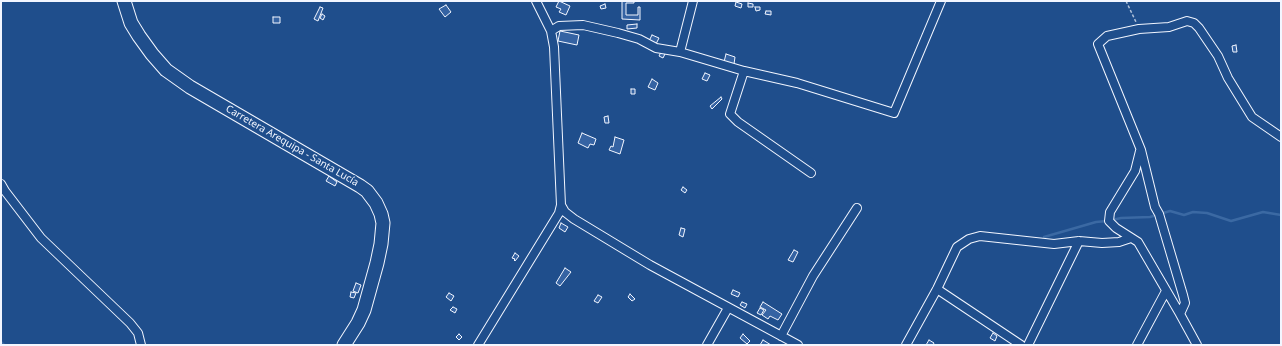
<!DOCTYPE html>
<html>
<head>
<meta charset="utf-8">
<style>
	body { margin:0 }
	#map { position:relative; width:1282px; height:346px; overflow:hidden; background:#1f4e8c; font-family:"Noto Sans",sans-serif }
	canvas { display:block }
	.frame { position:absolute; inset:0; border:2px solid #f2f6ff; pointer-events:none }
</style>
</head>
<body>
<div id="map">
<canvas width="1282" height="346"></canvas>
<div class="frame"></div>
</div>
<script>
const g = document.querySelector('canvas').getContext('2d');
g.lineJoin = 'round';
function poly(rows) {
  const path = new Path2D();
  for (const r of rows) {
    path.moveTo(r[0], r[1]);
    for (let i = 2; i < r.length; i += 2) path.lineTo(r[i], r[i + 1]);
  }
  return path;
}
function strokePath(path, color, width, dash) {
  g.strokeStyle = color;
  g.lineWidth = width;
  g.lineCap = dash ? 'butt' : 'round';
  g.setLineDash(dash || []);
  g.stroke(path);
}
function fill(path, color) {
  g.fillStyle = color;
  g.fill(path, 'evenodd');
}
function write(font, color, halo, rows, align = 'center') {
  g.font = font + ' "Noto Sans",sans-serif';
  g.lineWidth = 3;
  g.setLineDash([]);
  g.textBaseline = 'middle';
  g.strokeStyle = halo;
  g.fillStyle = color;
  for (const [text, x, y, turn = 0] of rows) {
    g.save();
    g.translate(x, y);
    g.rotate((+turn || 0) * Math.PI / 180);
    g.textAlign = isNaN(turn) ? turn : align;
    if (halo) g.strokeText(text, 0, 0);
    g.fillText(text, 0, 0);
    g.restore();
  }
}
const stream = poly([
	[1112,220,1121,218,1150,217,1170,211,1184,215,1193,212,1207,213,1231,221,1263,212,1281,215],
	[1044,237,1096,222,1107,221],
	[1,342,4,345]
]);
const building = poly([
	[559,1,570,6,566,15,559,12,561,9,556,7,559,1],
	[622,1,634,1,634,3,626,3,626,15,638,15,638,7,640,7,640,20,622,19,622,1],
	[736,2,742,4,741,8,735,6,736,2],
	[748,3,753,4,753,7,748,7,748,3],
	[605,4,606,8,601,9,600,6,605,4],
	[446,5,451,12,445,17,439,9,446,5],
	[320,7,323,8,318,21,314,19,320,7],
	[755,7,760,7,760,10,756,11,755,7],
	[766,11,771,11,771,15,765,14,766,11],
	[322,14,325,16,323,20,320,18,322,14],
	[273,17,280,17,280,23,273,23,273,17],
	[637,24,637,28,627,29,627,25,637,24],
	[560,31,579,35,577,45,558,41,560,31],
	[652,35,659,38,656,44,649,41,652,35],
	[1236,45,1237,52,1233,52,1232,46,1236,45],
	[661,52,665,54,663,58,659,56,661,52],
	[726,54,735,57,734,64,724,62,726,54],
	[705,73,710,75,707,81,702,79,705,73],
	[652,79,658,83,655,90,648,87,652,79],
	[631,89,635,89,635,94,631,94,631,89],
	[721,97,722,99,712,109,710,106,721,97],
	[608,116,609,123,605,123,604,117,608,116],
	[582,133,596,139,594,145,590,144,588,148,578,143,582,133],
	[615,137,624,140,620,154,609,150,611,146,613,147,615,137],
	[329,176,337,182,335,186,326,181,329,176],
	[683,187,687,190,685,193,681,190,683,187],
	[561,223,568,227,565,232,559,228,561,223],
	[681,228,685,229,683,237,679,235,681,228],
	[794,250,798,252,793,262,788,260,794,250],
	[515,253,519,256,515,261,514,260,515,259,512,258,515,253],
	[565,268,571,272,560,286,556,283,565,268],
	[356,283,361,285,358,293,353,291,356,283],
	[733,290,740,293,738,297,731,294,733,290],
	[351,292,356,293,354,298,350,297,351,292],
	[449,293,454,296,451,301,446,297,449,293],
	[630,294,635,299,632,301,628,297,630,294],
	[598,295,602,297,598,303,594,301,598,295],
	[742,302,747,304,745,308,740,305,742,302],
	[763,302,782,314,778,320,770,316,768,319,762,315,766,310,760,307,763,302],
	[453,307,457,309,455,313,450,310,453,307],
	[760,308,764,310,761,315,757,313,760,308],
	[993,333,997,336,995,341,990,338,993,333],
	[459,334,462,337,459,340,456,337,459,334],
	[743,334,750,341,747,344,740,338,743,334],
	[763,340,771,345,760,345,763,340],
	[929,340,934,343,933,345,926,345,929,340]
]);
const path = poly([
	[1126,1,1136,22]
]);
const street = poly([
	[536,1,551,31,554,47,561,205,565,212,574,219,650,265,798,345],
	[551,31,559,26,583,25,618,33,639,39,656,48,680,52,744,71,797,83,894,113,941,1],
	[680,52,693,1],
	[744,71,730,114,738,122,811,173],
	[1140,151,1135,171,1110,212,1109,221,1116,228,1138,242,1180,314],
	[1,184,5,191,41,238,130,323,138,333,141,345],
	[937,289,1021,345],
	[781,336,813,276,857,208],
	[478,345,559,213,561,205],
	[707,345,728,308],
	[906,345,937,289,957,247,969,239,980,236,1054,244,1079,241,1102,243,1119,242,1131,238],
	[1028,345,1079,241],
	[1137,345,1166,291],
	[1197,345,1180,314,1185,303,1183,295,1159,214,1155,207,1141,150,1098,44,1107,36,1139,29,1169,27,1187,21,1194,23,1199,28,1218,56,1228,78,1252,117,1281,137]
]);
const primary = poly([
	[124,1,131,23,139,36,152,54,166,70,190,87,360,186,367,191,376,203,381,214,383,223,381,244,377,263,364,310,358,323,344,345]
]);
const streetNames = [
	["Carretera Arequipa - Santa Lucía",292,146,30]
];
strokePath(stream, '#3b69a3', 2.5);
fill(building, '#3563a3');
strokePath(building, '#f2f6ff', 1);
strokePath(street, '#f2f6ff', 10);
strokePath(primary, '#f2f6ff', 15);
strokePath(path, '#b3c4dc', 1.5, [3, 2]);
strokePath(street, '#1f4e8c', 8);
strokePath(primary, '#1f4e8c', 13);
write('10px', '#f2f6ff', '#1f4e8c', streetNames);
</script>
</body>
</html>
